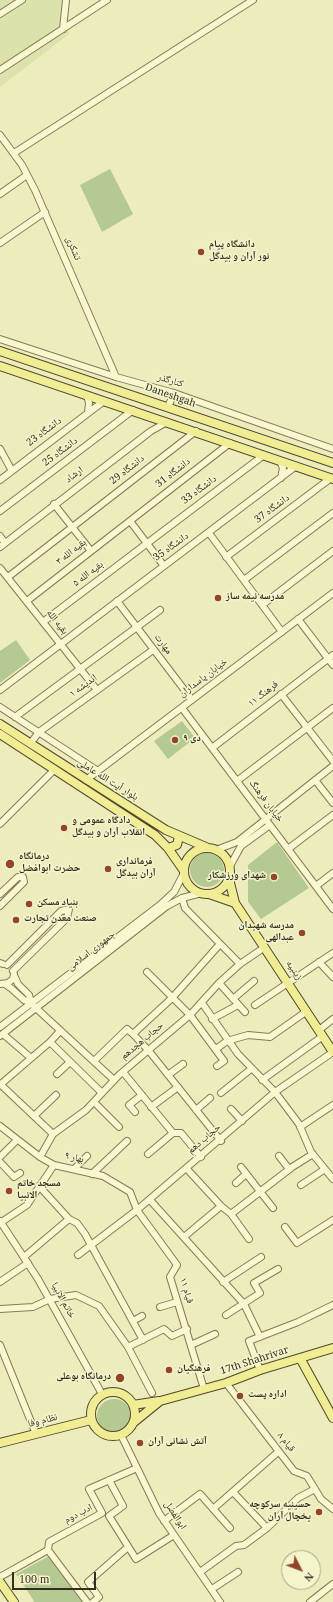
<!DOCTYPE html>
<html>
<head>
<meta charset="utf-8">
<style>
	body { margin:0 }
	#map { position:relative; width:333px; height:1602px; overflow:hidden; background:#edecbd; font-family:Georgia,serif }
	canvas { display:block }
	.north { position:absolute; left:281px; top:1550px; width:40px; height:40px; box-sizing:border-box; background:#f4f4cd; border:1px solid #a7a586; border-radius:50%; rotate:132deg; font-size:11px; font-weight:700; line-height:16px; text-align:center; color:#342e1b }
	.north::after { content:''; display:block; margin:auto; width:14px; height:18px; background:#924528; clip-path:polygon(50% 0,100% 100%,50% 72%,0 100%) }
	.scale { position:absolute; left:12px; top:1572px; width:84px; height:18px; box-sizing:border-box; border:2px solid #342e1b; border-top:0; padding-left:5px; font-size:12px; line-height:14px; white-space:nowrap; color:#342e1b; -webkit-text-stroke:3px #f4f4cd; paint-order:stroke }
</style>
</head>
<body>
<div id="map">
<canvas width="333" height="1602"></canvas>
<div class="north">N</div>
<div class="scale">100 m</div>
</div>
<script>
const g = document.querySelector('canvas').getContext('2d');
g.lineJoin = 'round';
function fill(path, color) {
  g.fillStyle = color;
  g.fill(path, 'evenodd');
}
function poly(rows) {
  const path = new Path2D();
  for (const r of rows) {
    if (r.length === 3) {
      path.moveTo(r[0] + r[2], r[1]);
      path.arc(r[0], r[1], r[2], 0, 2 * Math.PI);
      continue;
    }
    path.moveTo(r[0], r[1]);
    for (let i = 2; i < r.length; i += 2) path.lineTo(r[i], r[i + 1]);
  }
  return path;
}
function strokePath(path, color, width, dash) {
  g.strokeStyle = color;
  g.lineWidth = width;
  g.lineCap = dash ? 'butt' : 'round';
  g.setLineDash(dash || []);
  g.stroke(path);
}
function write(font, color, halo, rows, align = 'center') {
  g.font = font + ' Georgia,"Noto Naskh Arabic",serif';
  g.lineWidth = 3;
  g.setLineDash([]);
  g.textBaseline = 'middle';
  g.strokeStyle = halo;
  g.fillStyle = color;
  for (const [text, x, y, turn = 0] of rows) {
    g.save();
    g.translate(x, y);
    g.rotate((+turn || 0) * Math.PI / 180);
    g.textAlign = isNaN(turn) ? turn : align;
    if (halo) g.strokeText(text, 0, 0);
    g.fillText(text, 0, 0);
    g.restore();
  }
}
const farmland = poly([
	[0,0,66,0,69,34,0,87]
]);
const green = poly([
	[110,169,133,214,102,232,80,185],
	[16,640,30,660,0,683,0,651],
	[182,721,195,738,168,759,154,741],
	[277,842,309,888,261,919,248,902,248,865],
	[207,870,17],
	[114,1416,17],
	[49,1556,84,1602,33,1602,34,1601,16,1574]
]);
const minor = poly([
	[0,14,22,0],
	[63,29,66,0],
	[0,70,107,0],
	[0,135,22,165,35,190,116,377],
	[14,153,253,0],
	[0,194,27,175],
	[0,243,45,212],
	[0,339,116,377,174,393,333,449],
	[87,395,89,403,88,412],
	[168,407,174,393],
	[0,449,12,471],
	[280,461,283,468,281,478],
	[0,480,104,401],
	[54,504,91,551],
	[0,511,133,410],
	[130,521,164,566],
	[209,533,282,632],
	[0,536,5,543],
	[0,547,151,431,167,422],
	[226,557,331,478],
	[0,568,97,690],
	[8,577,196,431],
	[244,580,333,513],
	[27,601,230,443],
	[117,601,192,700],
	[262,605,333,551],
	[298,619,333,665],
	[43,622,264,455],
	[0,690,296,466],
	[281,694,333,761],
	[0,707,98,771],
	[182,708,333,909],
	[15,717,160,610],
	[30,744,39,732,153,650],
	[212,748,333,655],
	[86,780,333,593],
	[315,780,333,803],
	[237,781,333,708],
	[0,824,55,769],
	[288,849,333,815],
	[216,850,237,842,333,766],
	[230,866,241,846,270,825],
	[316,886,333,873],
	[0,894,18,877,23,877,24,882,0,906],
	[182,898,185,908,240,964],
	[319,962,333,977],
	[0,963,3,964],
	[7,965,61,911,69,909,67,918,13,971],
	[147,972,190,1015,224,1061,217,1066],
	[14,975,18,984,29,995,31,1003,36,1008,114,1080],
	[219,983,245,1012],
	[0,984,8,983,13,979,14,974],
	[5,984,12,989,24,1000,31,1003],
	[233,999,254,981],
	[202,1003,238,1054,275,1092,299,1124,311,1152,333,1179],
	[255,1005,333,953],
	[212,1019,238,1005],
	[0,1027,160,905,174,892,184,873],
	[319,1030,333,1019],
	[3,1034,31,1058],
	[133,1034,149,1051,221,1141],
	[0,1036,167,906,182,898,202,893],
	[50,1042,102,1093],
	[216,1049,227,1041,248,1035,270,1037,307,1011],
	[94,1061,127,1029,133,1034,172,998,220,944],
	[123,1072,173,1133,148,1154],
	[57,1074,70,1062],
	[168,1075,183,1064],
	[262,1080,323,1036],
	[0,1084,53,1134],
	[1,1084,50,1042,60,1031],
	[221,1093,251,1069],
	[94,1102,119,1127],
	[151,1107,178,1087],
	[231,1109,242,1121],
	[196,1110,210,1098],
	[135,1112,129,1105,142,1095],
	[34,1116,56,1095],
	[0,1126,40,1157,54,1165,103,1176,130,1192,137,1210,177,1265,170,1277,204,1389],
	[300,1127,333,1105],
	[173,1133,181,1133,201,1157],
	[279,1156,289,1169,313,1154],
	[0,1157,17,1140],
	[40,1157,53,1134,86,1110,119,1075,190,1015,219,983,240,964,265,947],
	[0,1162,14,1177,20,1173],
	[241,1167,273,1208],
	[74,1169,87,1156],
	[187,1169,221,1206,231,1214,249,1239],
	[92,1174,127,1141],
	[236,1183,246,1174],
	[301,1185,325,1169],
	[39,1186,69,1219,77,1223,85,1234,143,1340],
	[150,1200,244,1304,260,1337],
	[231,1214,291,1168],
	[0,1221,38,1279,102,1394],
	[0,1223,27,1205,54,1165],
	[285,1227,297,1243,333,1220],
	[184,1237,221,1206],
	[78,1255,137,1210,275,1092,333,1052],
	[24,1257,69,1219],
	[0,1282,28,1263],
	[223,1282,261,1257],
	[160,1307,177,1302],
	[0,1309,33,1307,50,1299,76,1295,99,1306,128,1347,152,1393],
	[226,1315,260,1293,254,1283,278,1269],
	[133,1321,142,1316],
	[0,1345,36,1434],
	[191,1345,215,1334],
	[128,1347,164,1329,172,1336,187,1329],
	[260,1370,249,1341,298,1322,333,1305],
	[226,1383,294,1471,307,1476,321,1499,333,1509],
	[121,1435,159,1513,220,1602],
	[109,1480,123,1506,109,1516,136,1559,174,1535],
	[233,1492,267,1528],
	[213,1509,278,1452],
	[164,1521,200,1494,230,1528],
	[48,1550,87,1602],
	[200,1572,236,1546,244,1545,267,1528,298,1498,315,1489],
	[0,1577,48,1550,49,1542,102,1513,89,1489,137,1468],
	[212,1589,238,1572],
	[93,1602,99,1597,88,1582,128,1547],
	[310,1602,333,1584]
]);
const major = poly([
	[0,351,333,463],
	[0,366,333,479],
	[0,724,166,830,206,847],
	[0,734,155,835,168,848,184,871],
	[168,848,177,845,179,836],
	[207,871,23],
	[230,873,230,883,235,903,333,1052],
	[209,894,235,903],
	[300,1358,333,1418],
	[113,1414,22],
	[133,1405,159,1401],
	[133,1423,160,1401,226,1383,260,1370,333,1348],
	[0,1443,91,1420],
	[0,1582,14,1602]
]);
const markers = [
	[201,252,4,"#924528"],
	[218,598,4,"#924528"],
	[175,740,4,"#924528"],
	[64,828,4,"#924528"],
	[10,864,5,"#924528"],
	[108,869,4,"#924528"],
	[274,877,4,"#924528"],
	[29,904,4,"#924528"],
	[16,920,4,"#924528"],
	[302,933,4,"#924528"],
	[9,1191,4,"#924528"],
	[169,1370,4,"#924528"],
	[120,1378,5,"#924528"],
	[240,1396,4,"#924528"],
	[140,1443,4,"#924528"],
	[319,1512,4,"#924528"]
];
const poiNames = [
	["دانشگاه پیام",209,246],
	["نور آران و بیدگل",209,258],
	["مدرسه نیمه ساز",226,598],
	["۹ دی",183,740],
	["دادگاه عمومی و",72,822],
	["انقلاب آران و بیدگل",72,834],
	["درمانگاه",19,858],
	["حضرت ابوافضل",19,870],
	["فرمانداری",116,863],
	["آران بیدگل",116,875],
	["شهدای ورزشکار",266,877,"right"],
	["بنیاد مسکن",37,904],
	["صنعت معدن تجارت",24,920],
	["مدرسه شهیدان",294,927,"right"],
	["عبدالهی",294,939,"right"],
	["مسجد خاتم",17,1185],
	["الانبیا",17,1197],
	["فرهنگیان",177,1370],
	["درمانگاه بوعلی",111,1378,"right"],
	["اداره پست",248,1396],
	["آتش نشانی آران",148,1443],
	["حسینیه سرکوچه",311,1506,"right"],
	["یخچال آران",311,1518,"right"]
];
const streetNames = [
	["تشکری",72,249,67],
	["کنارگذر",170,382,17],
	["Daneshgah",170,397,19],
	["دانشگاه 23",45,433,-37],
	["دانشگاه 25",61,453,-37],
	["دانشگاه 29",128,471,-38],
	["دانشگاه 31",174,474,-38],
	["ارشاد",75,476,-37],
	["دانشگاه 33",200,491,-37],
	["دانشگاه 37",273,510,-37],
	["دانشگاه 35",172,548,-36],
	["بقیه الله ۳",72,553,-38],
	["بقیه الله ۵",89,575,-37],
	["بقیه الله",56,623,52],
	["مهارت",162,645,53],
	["خیابان پاسداران",204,679,-37],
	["اندیشه ۱",84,687,-36],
	["فرهنگ ۱۱",264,695,-38],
	["بلوار آیت‌ الله عاملی",107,781,32],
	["خیابان فرهنگ",265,802,53],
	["جمهوری اسلامی",92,952,-38],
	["زینبیه",293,971,56],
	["حجاب هجدهم",143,1042,-40],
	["حجاب دهم",205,1140,-41],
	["بهار ۹",74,1159,13],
	["قیام ۱۱",185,1291,73],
	["خاتم الانبیا",62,1301,61],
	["17th Shahrivar",255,1362,-18],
	["نظام وفا",43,1422,-14],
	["قیام ۸",285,1443,52],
	["ادب دوم",79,1515,-28],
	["ابوالفضل",174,1516,57]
];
fill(farmland, '#dce2ab');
fill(green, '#b4ca92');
strokePath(minor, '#847c57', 8);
strokePath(major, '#52482c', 10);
strokePath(minor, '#f8f7d0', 6);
strokePath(major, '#f1ed94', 8);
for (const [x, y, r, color] of markers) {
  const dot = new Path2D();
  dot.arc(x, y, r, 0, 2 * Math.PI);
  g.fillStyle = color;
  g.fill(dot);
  strokePath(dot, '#f4f4cd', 1.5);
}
write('bold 10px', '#342e1b', '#f4f4cd', poiNames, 'left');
write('10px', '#342e1b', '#f4f4cd', streetNames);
</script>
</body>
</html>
